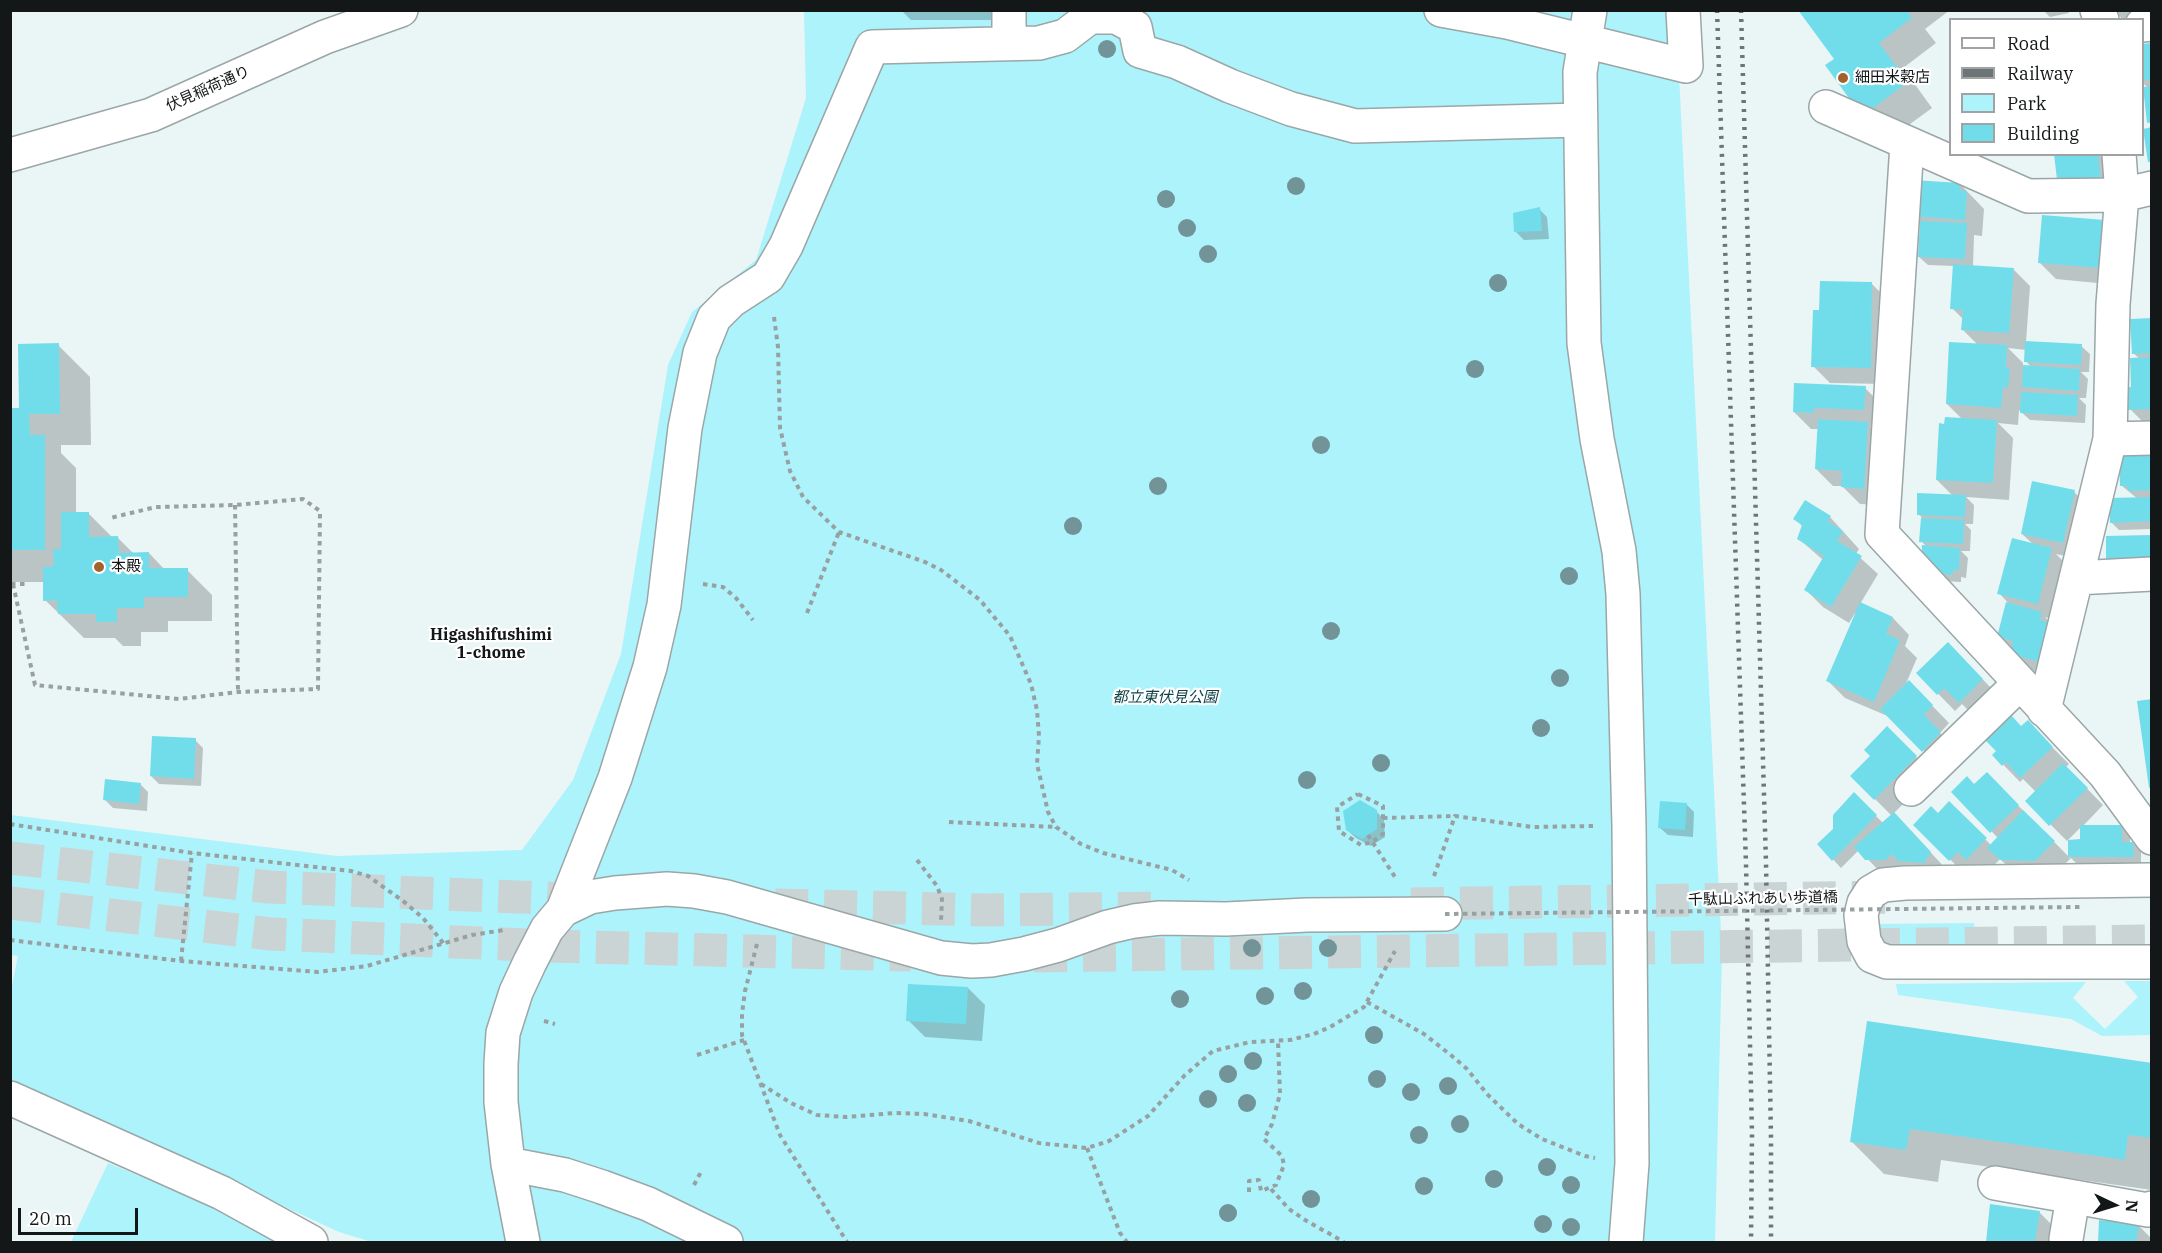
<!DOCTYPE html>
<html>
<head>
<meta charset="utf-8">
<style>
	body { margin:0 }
	#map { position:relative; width:2162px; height:1253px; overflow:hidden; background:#eaf5f6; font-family:"IBM Plex Serif",serif }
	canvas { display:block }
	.frame { position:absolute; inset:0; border:12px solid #131718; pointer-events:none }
	.legend { position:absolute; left:1949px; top:18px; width:195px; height:138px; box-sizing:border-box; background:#fff; border:2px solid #a1a2a3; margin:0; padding:8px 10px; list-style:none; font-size:18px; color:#131718 }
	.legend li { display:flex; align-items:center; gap:12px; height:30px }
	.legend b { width:30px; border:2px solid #a1a2a3 }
	.north { position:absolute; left:2084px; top:1175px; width:60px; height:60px; -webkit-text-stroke:4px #fff; paint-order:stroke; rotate:94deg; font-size:16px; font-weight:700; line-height:24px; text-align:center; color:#131718 }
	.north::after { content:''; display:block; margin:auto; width:21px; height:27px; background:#131718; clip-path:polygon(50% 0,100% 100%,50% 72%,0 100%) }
	.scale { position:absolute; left:18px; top:1208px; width:120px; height:27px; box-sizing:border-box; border:3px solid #131718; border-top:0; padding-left:8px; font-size:18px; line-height:21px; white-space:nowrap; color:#131718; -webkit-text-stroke:4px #fff; paint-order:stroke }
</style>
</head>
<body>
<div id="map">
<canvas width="2162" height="1253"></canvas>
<div class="frame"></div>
<ul class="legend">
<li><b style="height:8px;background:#fff"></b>Road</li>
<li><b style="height:8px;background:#6d7475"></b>Railway</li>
<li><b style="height:16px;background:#acf3fc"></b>Park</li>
<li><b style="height:16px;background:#71ddeb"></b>Building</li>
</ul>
<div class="north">N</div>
<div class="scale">20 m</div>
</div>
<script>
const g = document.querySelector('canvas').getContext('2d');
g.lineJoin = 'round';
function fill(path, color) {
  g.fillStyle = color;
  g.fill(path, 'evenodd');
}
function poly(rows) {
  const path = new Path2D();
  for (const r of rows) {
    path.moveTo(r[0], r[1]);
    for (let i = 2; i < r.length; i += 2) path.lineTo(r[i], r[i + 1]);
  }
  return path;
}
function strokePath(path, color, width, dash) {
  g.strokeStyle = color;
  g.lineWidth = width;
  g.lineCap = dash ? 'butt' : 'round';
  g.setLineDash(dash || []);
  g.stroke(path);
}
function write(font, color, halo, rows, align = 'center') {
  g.font = font + ' "IBM Plex Serif","Noto Sans JP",serif';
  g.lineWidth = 4.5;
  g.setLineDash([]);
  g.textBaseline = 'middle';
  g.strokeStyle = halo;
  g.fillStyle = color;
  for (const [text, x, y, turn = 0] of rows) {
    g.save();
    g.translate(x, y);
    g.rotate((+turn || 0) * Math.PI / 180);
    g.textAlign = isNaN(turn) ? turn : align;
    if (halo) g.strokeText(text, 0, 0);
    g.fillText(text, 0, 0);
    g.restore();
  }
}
const green = poly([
	[804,11,1436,11,1679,74,1722,954,1715,1242,372,1242,339,1232,11,1080,11,990,18,956,11,955,11,815,337,856,522,850,573,780,621,654,668,365,692,312,756,260,806,98],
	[1502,11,1675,11,1677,54],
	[1974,923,1976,950,1897,951,1877,936,1874,924],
	[2124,981,2151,981,2151,1035,2102,1036,2071,1019,1898,995,1896,984,2086,982,2073,998,2105,1029,2138,997],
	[108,1163,224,1211,276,1242,71,1242]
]);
const shadow = poly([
	[901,10,1001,10,1001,20,911,20],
	[1800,10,1950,10,1925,29,1936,43,1903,68,1932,108,1891,138],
	[2043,10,2068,10,2069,13,2050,17],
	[2114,10,2152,10,2142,20,2123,20],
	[2152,44,2152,125,2149,122,2148,88,2142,82,2142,46],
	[2056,154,2112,154,2117,199],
	[1915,182,1960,184,1984,209,1982,236,1974,235,1973,267,2013,269,2030,286,2026,342,2081,346,2090,354,2089,372,2081,372,2088,379,2086,398,2079,398,2086,405,2085,423,2030,420,2019,410,2018,425,1998,423,2013,438,2009,500,1966,497,1974,505,1973,524,1965,524,1971,530,1970,551,1961,551,1968,558,1966,578,1961,577,1961,582,1943,581,1923,557,1924,547,1927,547,1921,541,1922,518,1919,514,1919,495,1953,496,1937,480,1940,425,1946,425,1946,419,1963,420,1947,404,1951,343,1978,345,1963,330,1964,320,1952,308,1954,266,1928,265,1919,257,1921,224,1913,216],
	[2008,348,2026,350,2026,361,2031,367,2023,367,2023,363],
	[1929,563,1941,564,1941,567,1929,566],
	[1539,209,1547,217,1549,239,1524,240,1515,231],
	[2105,222,2118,285,2056,279,2039,262],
	[1871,283,1888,300,1887,384,1830,383,1813,366,1821,312],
	[2152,319,2152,426,2147,426,2130,409,2140,359,2133,353],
	[58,345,90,377,91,445,61,445,61,453,76,468,76,513,88,513,113,538,118,538,134,554,149,553,165,570,187,570,212,595,212,621,168,621,168,632,141,632,141,646,123,646,115,638,84,638,45,600,44,582,10,582,10,409,20,409],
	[1865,388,1882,405,1881,426,1870,426,1885,440,1881,505,1860,504,1842,486,1833,486,1816,469,1819,429,1811,429,1794,412],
	[2152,450,2152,529,2119,530,2111,522,2138,499,2122,486],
	[2074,492,2091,508,2080,559,2056,554,2069,567,2055,620,2045,617,2058,631,2057,678,2028,670,1998,636,2011,606,1999,593,2034,545,2022,534],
	[1830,517,1859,549,1856,554,1878,574,1860,604,1893,618,1909,635,1905,646,1917,658,1905,686,1909,682,1949,723,1940,733,1957,750,1940,767,1890,717,1845,698,1828,681,1857,614,1855,613,1849,623,1823,607,1806,590,1823,560,1799,539,1803,527,1795,519],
	[1948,644,1999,696,1977,719,1962,704,1955,711,1918,673],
	[1887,728,1933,774,1894,813,1947,870,1884,876,1859,850,1841,868,1819,844,1835,829,1854,794,1883,823,1892,816,1852,776,1872,756],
	[2021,728,2044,739,2069,764,2066,767,2103,805,2082,827,2122,826,2130,835,2130,843,2133,843,2141,852,2141,865,2078,865,2071,858,2052,877,2018,876,2000,859,1984,876,1967,876,1915,825,1938,815,1949,803,1991,845,1998,838,1953,792,1975,786,1987,774,2070,858,2070,841,2082,841,2081,827,2067,841,2027,801,2036,792,2023,779,2020,782,1994,755],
	[195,740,203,748,201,786,159,784,151,776],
	[140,784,148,792,147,811,113,808,105,800],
	[1686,804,1694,812,1693,837,1668,835,1659,827],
	[1376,811,1384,820,1385,837,1371,846,1356,838,1347,830],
	[968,988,985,1005,982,1041,925,1037,908,1020],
	[2152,1064,2152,1190,1941,1160,1938,1182,1884,1174,1852,1142],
	[1991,1205,2039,1212,2056,1229,2054,1242,1988,1242],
	[2100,1222,2138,1225,2152,1239,2152,1242,2099,1242]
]);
const building = poly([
	[1798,10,1907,10,1912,18,1879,43,1908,82,1865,114,1856,108,1825,65,1834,59],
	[2152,43,2152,79,2142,81,2142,44],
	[2152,86,2152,122,2147,123,2143,87],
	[2152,127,2152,162,2148,162,2143,129],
	[2054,154,2098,154,2101,183,2058,188],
	[1913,180,1960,183,1960,190,1967,191,1965,220,1911,216],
	[1540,207,1542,231,1514,232,1513,213],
	[2042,215,2105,220,2101,268,2038,263],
	[1920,221,1967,223,1965,259,1918,257],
	[1953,264,2014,268,2009,333,1961,330,1963,310,1950,309],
	[1820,281,1872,282,1871,368,1811,367,1813,310,1819,310],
	[2152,318,2152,353,2132,354,2130,319],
	[2025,341,2082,344,2081,365,2024,362],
	[1949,342,2007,345,2006,368,2010,369,2008,387,2003,387,2001,408,1946,404],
	[59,343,60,414,29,414,30,435,45,435,45,550,10,550,10,408,19,408,18,344],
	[2152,357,2152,409,2128,410,2127,387,2131,387,2130,358],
	[2023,365,2080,369,2079,391,2022,387],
	[1794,383,1866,386,1864,410,1814,408,1814,413,1793,412],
	[2021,392,2078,395,2077,416,2020,413],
	[1945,417,1997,420,1993,483,1936,480,1939,423,1944,424],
	[1818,419,1868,422,1864,489,1841,487,1842,471,1815,469],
	[2152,449,2152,490,2128,491,2127,486,2120,486,2119,456,2125,456,2125,450],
	[2032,481,2075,490,2063,543,2021,534],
	[1917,493,1966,495,1965,517,1917,515],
	[2152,497,2152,521,2110,523,2109,498],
	[1805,500,1831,516,1827,521,1843,531,1837,541,1862,556,1831,607,1804,590,1824,556,1797,539,1802,525,1793,519],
	[61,512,89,512,89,537,118,536,119,553,149,552,149,568,188,568,188,597,144,597,144,608,117,608,117,622,96,622,96,614,58,614,57,600,43,601,43,567,54,566,53,549,61,549],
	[1921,518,1964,520,1963,544,1919,542],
	[2152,535,2152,559,2106,560,2106,536],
	[2012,538,2052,548,2038,604,1997,594],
	[1922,545,1960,548,1959,570,1953,570,1953,575,1933,573,1934,565,1925,564,1922,557],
	[1860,602,1893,617,1886,634,1900,640,1874,702,1826,681],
	[2006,602,2042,612,2040,620,2050,623,2040,662,2010,654,2013,641,1997,637],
	[1948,642,1983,679,1959,703,1944,688,1937,695,1916,673],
	[1909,680,1933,705,1924,715,1941,732,1922,752,1880,709],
	[2152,699,2152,787,2149,788,2137,701],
	[2011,715,2021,726,2028,720,2053,747,2020,778,2006,762,2002,766,1992,755,1996,751,1985,740],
	[1887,726,1917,756,1874,800,1850,776,1870,756,1864,750],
	[152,736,196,738,194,779,150,776],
	[2063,763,2088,788,2049,826,2025,801],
	[1987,772,2019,805,1990,833,1951,792,1967,776,1974,784],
	[105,779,141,783,139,804,103,800],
	[1854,792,1877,815,1832,861,1817,844,1833,829,1833,815],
	[1360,800,1377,810,1377,829,1362,839,1346,830,1343,811],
	[1660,801,1687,803,1685,830,1658,828],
	[1949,801,1987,838,1966,860,1958,852,1949,861,1913,825,1931,806,1938,813],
	[2023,810,2055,841,2035,861,2000,860,1987,848],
	[1894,812,1931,852,1924,863,1898,861,1892,854,1885,860,1865,860,1854,847],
	[2080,825,2122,825,2122,842,2133,842,2134,857,2068,857,2068,840,2080,839],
	[908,984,968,987,966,1024,906,1021],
	[1867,1021,2152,1063,2152,1138,2128,1135,2125,1160,1910,1129,1906,1150,1850,1142],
	[1990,1204,2040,1211,2035,1242,1986,1242],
	[2099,1220,2139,1224,2136,1242,2098,1242]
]);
const majorTunnel = poly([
	[10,858,269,887,595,900],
	[10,903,271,934,550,946,911,955],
	[1411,904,1894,897],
	[775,905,985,910,1162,908],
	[1034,956,2152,941]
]);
const path = poly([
	[774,317,778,347,780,428,790,471,803,497,839,532,925,562,941,570,980,600,1010,636,1031,684,1037,710,1039,736,1037,764,1048,812,1056,827,1081,844,1103,853,1172,870,1189,880],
	[235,505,238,692],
	[11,584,27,584],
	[13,584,35,685,179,699,238,692,318,689,320,511,303,499,235,505,156,507,110,518],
	[703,584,723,587,736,598,753,620],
	[807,613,839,532],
	[1358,794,1383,806,1383,834,1372,842,1361,845,1339,831,1337,807,1358,794],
	[1383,818,1455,816],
	[949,822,1056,827],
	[10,824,192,853,351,871,368,876,403,901,423,918,444,944],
	[1368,835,1395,877],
	[917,860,937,886,942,899,941,921],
	[1434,876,1455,816,1532,827,1593,826],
	[10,940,181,961,318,972,367,966,472,935,504,930],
	[757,944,745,991,742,1014,742,1035,780,1135,847,1242],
	[181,961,192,853],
	[1367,1002,1424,1034,1452,1056,1467,1069,1487,1094,1518,1124,1542,1139,1585,1156,1595,1158],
	[544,1021,555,1024],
	[697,1055,744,1040],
	[761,1084,791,1103,817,1115,846,1117,895,1113,924,1114,969,1121,1039,1143,1087,1148,1109,1141,1148,1116,1185,1075,1213,1051,1250,1042,1290,1040,1314,1034,1330,1027,1364,1007,1395,951],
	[1087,1148,1120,1233,1127,1242],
	[694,1185,702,1170],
	[1271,1189,1289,1209,1305,1220,1344,1242],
	[1249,1192,1249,1181,1259,1180,1261,1191,1276,1185,1284,1165,1282,1156,1264,1139,1272,1124,1280,1094,1278,1041]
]);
const minor = poly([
	[1009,10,1009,43],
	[1441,10,1507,22,1686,66,1683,10],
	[1590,10,1580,72,1584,343,1597,439,1619,551,1623,594,1629,826,1632,1163,1626,1242],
	[2097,10,2102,20],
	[2142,25,2152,24],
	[1826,107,2028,196,2122,195,2152,188],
	[1907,144,1882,534,2105,774,2152,838],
	[10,155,151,115,325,37,401,10],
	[2110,439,2152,438],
	[2076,578,2152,574],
	[2044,710,2110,439,2113,304,2122,195,2119,154],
	[1911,789,2020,683],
	[2152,880,1905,883,1883,885,1871,892,1864,903,1861,915,1864,941,1872,956,1887,962,2152,962],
	[563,910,590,897,615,893,667,889,694,891,727,897,941,958,972,961,991,960,1024,954,1058,945,1108,927,1134,921,1160,918,1226,919,1307,915,1445,914],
	[10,1098,222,1193,311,1242],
	[508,1164,565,1175,602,1187,648,1204,726,1242],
	[1995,1183,2148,1210,2152,1208],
	[2066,1239,2073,1197],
	[523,1242,508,1164,501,1102,501,1064,503,1033,516,992,530,962,547,929,563,910,615,778,650,667,664,605,685,428,700,353,714,318,731,301,768,277,786,246,872,47,1039,43,1065,36,1090,17,1116,17,1135,27,1140,51,1177,62,1230,86,1291,109,1355,126,1580,120]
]);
const rail = poly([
	[1717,10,1746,864,1752,1134,1751,1242],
	[1741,10,1766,863,1771,1138,1771,1242]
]);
const pathBridge = poly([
	[1445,914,2081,907]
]);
const trees = [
	[1107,49],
	[1296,186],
	[1166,199],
	[1187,228],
	[1208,254],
	[1498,283],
	[1475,369],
	[1321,445],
	[1158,486],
	[1073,526],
	[1569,576],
	[1331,631],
	[1560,678],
	[1541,728],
	[1381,763],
	[1307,780],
	[1252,948],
	[1328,948],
	[1303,991],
	[1265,996],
	[1180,999],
	[1374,1035],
	[1253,1061],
	[1228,1074],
	[1377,1079],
	[1448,1086],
	[1411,1092],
	[1208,1099],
	[1247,1103],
	[1460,1124],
	[1419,1135],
	[1547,1167],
	[1494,1179],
	[1571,1185],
	[1424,1186],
	[1311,1199],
	[1228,1213],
	[1543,1224],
	[1571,1227]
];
const markers = [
	[1843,78,6,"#a3612d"],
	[99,567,6,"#a3612d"]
];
const poiNames = [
	["細田米穀店",1855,78],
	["本殿",111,567]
];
const streetNames = [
	["伏見稲荷通り",208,89,-24],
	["千駄山ふれあい歩道橋",1763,899,-1]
];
const parkNames = [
	["都立東伏見公園",1165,698]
];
const neighbourhoodNames = [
	["Higashifushimi",491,635],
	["1-chome",491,653]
];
fill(green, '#acf3fc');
fill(shadow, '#0003');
fill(building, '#71ddeb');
strokePath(majorTunnel, '#cad4d5', 33, [33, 16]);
strokePath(minor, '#9ba6a7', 36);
strokePath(path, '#98a0a1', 4, [4.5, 4.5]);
strokePath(minor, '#fff', 33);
strokePath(rail, '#6d7475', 4.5, [3, 6]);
strokePath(pathBridge, '#98a0a1', 4, [4.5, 4.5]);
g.fillStyle = '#729397';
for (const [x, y] of trees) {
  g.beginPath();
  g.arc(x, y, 9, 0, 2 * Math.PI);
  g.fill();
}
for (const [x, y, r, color] of markers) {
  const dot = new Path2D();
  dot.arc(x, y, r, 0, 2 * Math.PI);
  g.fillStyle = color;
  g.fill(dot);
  strokePath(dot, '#fff', 2);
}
write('15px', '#131718', '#fff', poiNames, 'left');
write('15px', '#131718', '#fff', streetNames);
write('italic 15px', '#104349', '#fff', parkNames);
write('bold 16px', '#131718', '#fff', neighbourhoodNames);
</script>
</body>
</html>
